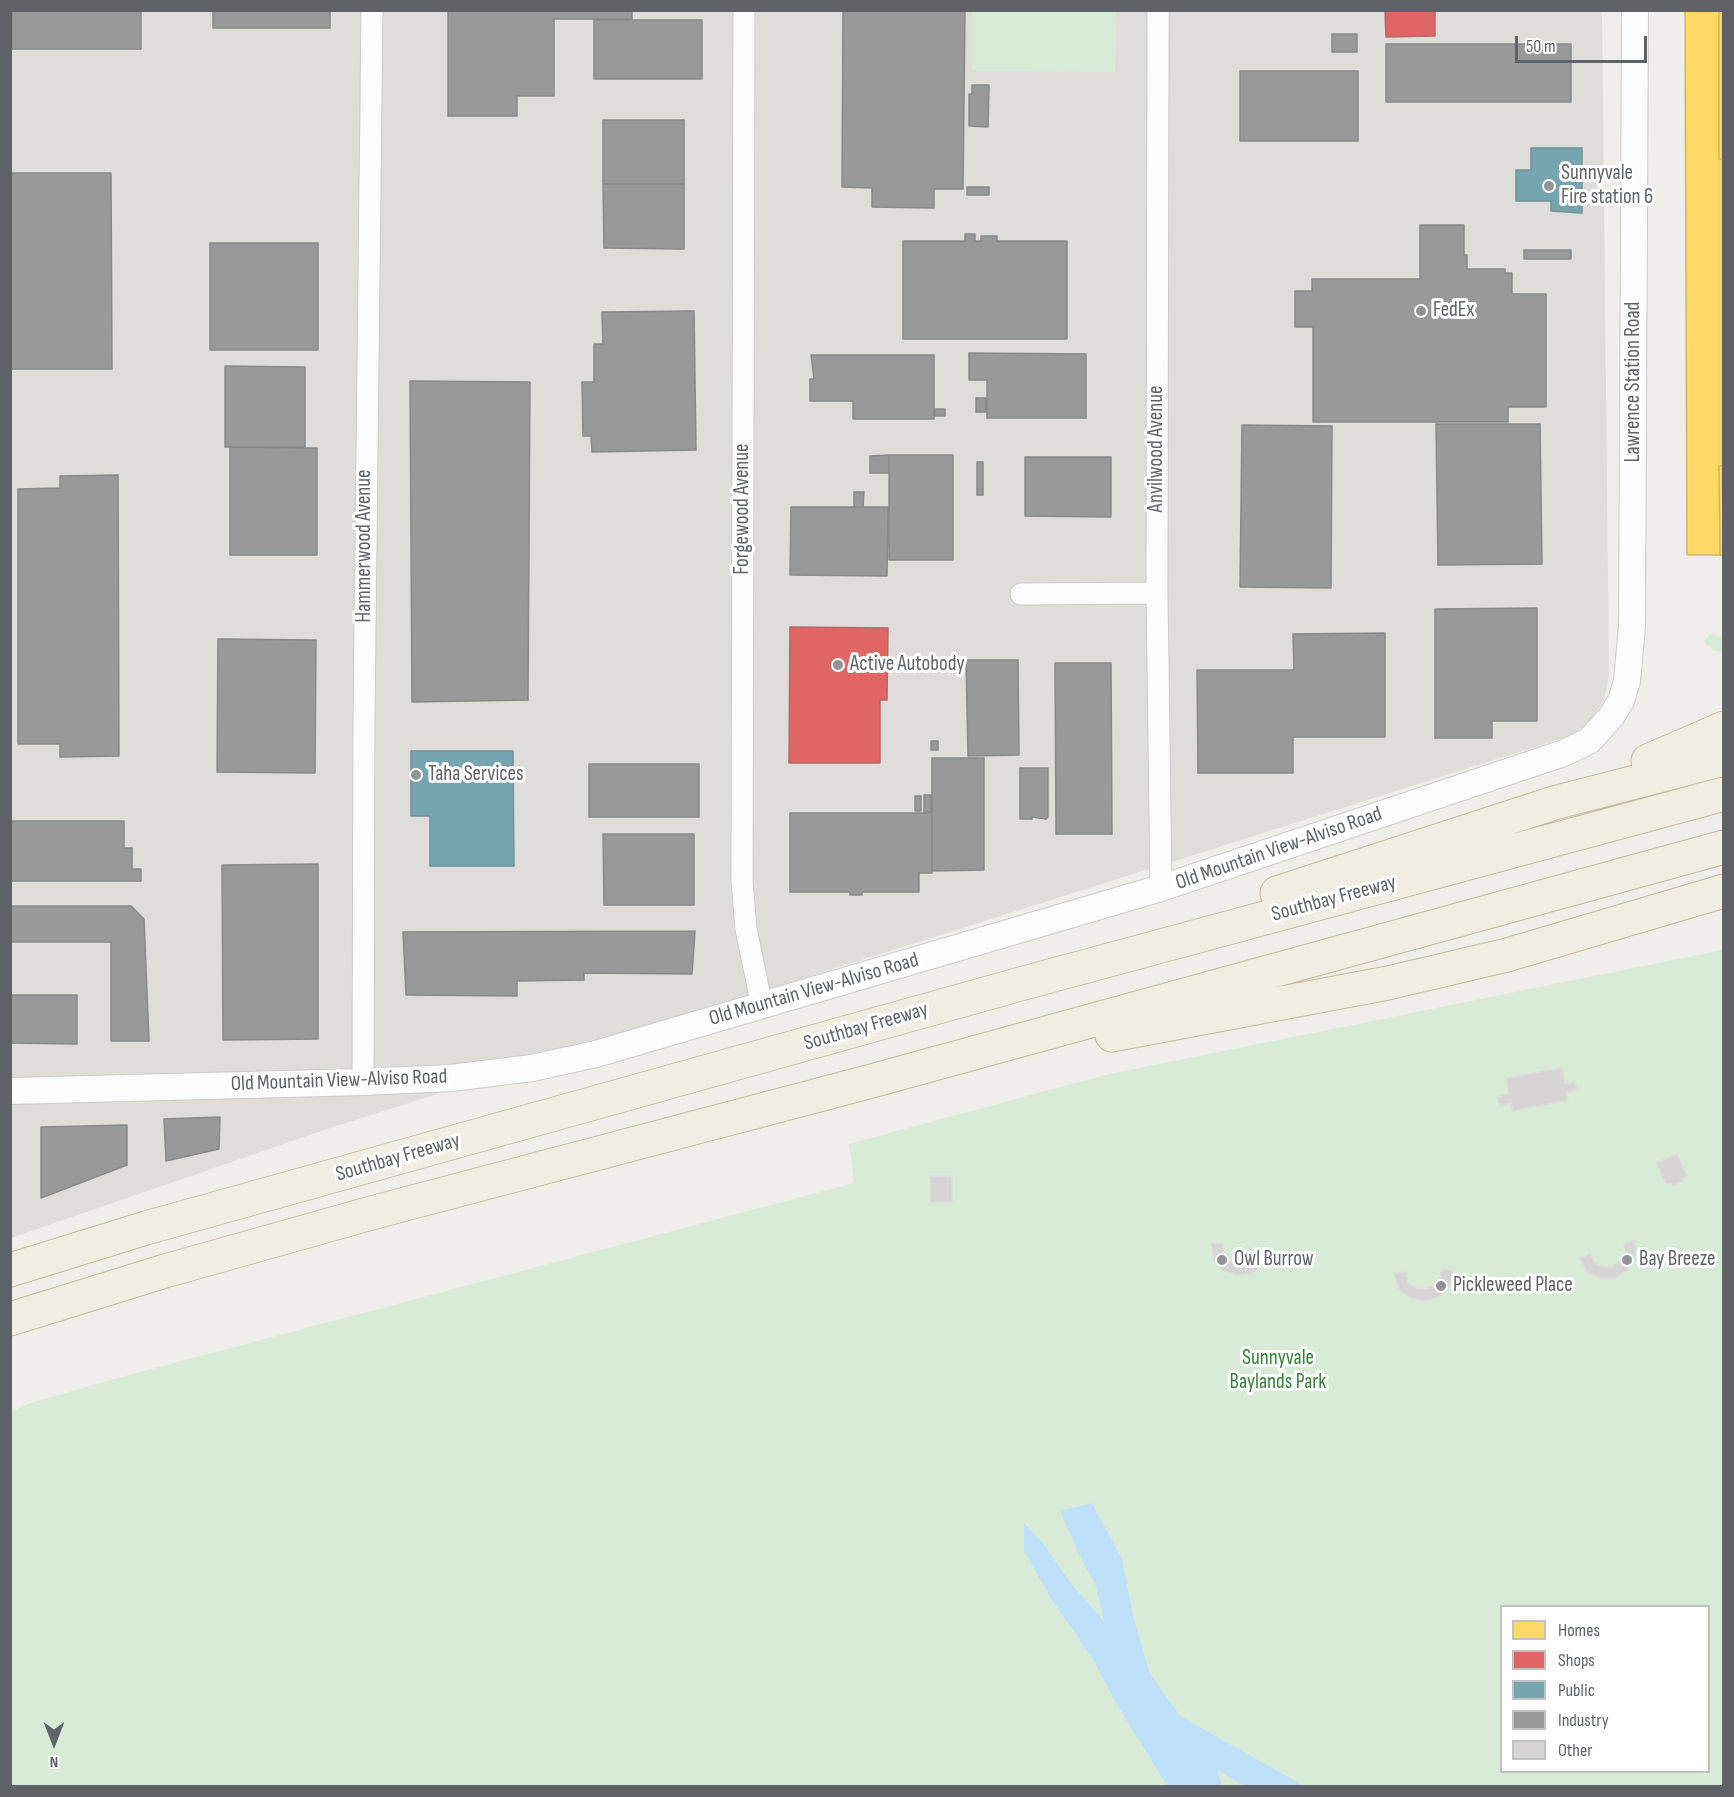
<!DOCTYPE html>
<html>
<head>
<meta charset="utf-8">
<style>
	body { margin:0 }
	#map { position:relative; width:1734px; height:1797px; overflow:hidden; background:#efeeea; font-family:"Sofia Sans Condensed",sans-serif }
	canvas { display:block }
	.frame { position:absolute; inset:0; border:12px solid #5f6368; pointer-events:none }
	.legend { position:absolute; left:1500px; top:1605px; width:210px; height:168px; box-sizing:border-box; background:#fff; border:2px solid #bfc1c3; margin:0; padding:8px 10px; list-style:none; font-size:18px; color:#5f6368 }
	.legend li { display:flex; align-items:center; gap:12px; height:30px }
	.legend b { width:30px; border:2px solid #bfc1c3 }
	.north { position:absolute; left:24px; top:1713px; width:60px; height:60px; -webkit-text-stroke:4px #fff; paint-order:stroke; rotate:180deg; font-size:16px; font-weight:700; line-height:24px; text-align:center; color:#5f6368 }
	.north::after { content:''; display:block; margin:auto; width:21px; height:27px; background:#5f6368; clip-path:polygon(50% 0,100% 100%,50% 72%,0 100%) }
	.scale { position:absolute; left:1515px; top:36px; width:132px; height:27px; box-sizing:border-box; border:3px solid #5f6368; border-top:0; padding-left:8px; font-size:18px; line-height:21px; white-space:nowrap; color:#5f6368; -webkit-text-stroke:4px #fff; paint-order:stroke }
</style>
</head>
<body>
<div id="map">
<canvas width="1734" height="1797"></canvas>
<div class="frame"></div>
<ul class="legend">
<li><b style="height:16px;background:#ffd966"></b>Homes</li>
<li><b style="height:16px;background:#e06666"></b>Shops</li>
<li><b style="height:16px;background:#76a5af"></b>Public</li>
<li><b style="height:16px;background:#999"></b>Industry</li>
<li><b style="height:16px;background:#d6d5d3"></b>Other</li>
</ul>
<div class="north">N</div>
<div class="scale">50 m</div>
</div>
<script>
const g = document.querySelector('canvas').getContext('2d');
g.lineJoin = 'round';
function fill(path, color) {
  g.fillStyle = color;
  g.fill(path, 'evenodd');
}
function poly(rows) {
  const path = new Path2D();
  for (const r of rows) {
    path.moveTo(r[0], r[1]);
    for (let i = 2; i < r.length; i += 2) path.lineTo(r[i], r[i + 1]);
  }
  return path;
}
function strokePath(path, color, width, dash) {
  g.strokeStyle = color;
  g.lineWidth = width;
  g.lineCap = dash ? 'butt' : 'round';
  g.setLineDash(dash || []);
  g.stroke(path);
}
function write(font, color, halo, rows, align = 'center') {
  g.font = font + ' "Sofia Sans Condensed",sans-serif';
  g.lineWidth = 6;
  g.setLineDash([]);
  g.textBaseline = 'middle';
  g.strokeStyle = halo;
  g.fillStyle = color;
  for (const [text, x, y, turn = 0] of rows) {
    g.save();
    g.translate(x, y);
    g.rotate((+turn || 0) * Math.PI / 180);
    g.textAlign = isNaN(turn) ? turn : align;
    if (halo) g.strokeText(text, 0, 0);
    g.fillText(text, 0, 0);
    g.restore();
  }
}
const industrial = poly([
	[10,11,1602,11,1609,676,1604,700,1592,719,1573,735,330,1128,11,1238]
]);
const green = poly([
	[972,11,1116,11,1115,72,972,71],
	[1711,633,1723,637,1723,653,1713,650,1704,642],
	[1723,950,1723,1786,11,1786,10,1412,31,1403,114,1379,854,1183,849,1144,1105,1075],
	[1502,1606,1708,1606,1708,1772,1502,1772]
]);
const water = poly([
	[1092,1503,1122,1559,1134,1620,1150,1674,1180,1716,1304,1786,1244,1786,1217,1770,1222,1786,1169,1786,1166,1784,1118,1706,1092,1658,1050,1597,1024,1551,1024,1523,1042,1542,1072,1585,1104,1621,1096,1586,1080,1556,1060,1511]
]);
const homes = poly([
	[1685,10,1719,10,1719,159,1724,159,1724,466,1719,466,1720,555,1687,555,1685,10],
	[1719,10,1724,10,1724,159,1719,159,1719,10],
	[1719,466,1724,466,1724,555,1720,555,1719,466]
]);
const shops = poly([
	[1385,10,1435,10,1435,36,1386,37,1385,10],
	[790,627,888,628,887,700,880,700,880,763,789,763,790,627]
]);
const public = poly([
	[1531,148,1582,148,1582,213,1551,211,1551,201,1516,201,1516,170,1531,170,1531,148],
	[411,751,513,751,514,866,430,866,430,816,411,816,411,751]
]);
const industry = poly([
	[12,10,141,10,141,49,12,49,12,10],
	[213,10,330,10,330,28,213,28,213,10],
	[448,10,632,10,632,19,554,19,554,96,517,96,517,116,448,116,448,10],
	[843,10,965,10,963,189,934,189,934,208,872,207,872,188,842,187,843,10],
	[594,20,702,20,702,79,594,79,594,20],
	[1332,34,1357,34,1357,52,1332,52,1332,34],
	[1386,44,1571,44,1571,102,1386,102,1386,44],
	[1240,71,1358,71,1358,141,1240,141,1240,71],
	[972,85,989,85,988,127,969,126,969,94,972,94,972,85],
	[603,120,684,120,684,184,603,184,603,120],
	[10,173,111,173,112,369,10,369,10,173],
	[603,184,684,184,684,249,604,248,603,184],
	[967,187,989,187,989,195,967,195,967,187],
	[1420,225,1464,225,1464,255,1467,255,1467,269,1505,269,1505,273,1512,273,1512,294,1546,294,1546,407,1508,407,1508,422,1313,422,1313,327,1295,327,1295,291,1312,291,1312,279,1420,279,1420,225],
	[965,234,975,234,975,241,981,241,981,236,997,236,997,241,1067,241,1067,339,903,339,903,241,965,241,965,234],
	[210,243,318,243,318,350,210,350,210,243],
	[1524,250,1571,250,1571,259,1524,259,1524,250],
	[694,311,696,450,592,452,591,436,583,436,582,382,594,382,594,344,603,344,602,312,694,311],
	[969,353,1086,354,1086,418,987,418,987,380,969,380,969,353],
	[811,355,934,355,934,419,853,419,853,401,810,401,810,379,814,379,811,355],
	[225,366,305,367,305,447,225,447,225,366],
	[410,381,530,382,528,700,412,702,410,381],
	[976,398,986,398,986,412,976,412,976,398],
	[935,409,945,409,945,416,935,416,935,409],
	[1436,424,1540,424,1542,564,1438,565,1436,424],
	[1242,425,1332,426,1331,588,1240,587,1242,425],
	[230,447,317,448,317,555,230,555,230,447],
	[889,455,953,455,953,560,889,560,889,455],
	[889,455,889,473,870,473,870,456,889,455],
	[1025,457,1111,457,1111,517,1025,516,1025,457],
	[977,462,983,462,983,495,977,495,977,462],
	[118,475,119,756,60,757,60,744,18,744,18,489,60,488,60,476,118,475],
	[854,492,864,492,863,507,854,507,854,492],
	[791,507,888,507,887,576,790,575,791,507],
	[1537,608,1537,721,1492,721,1492,738,1435,738,1435,609,1537,608],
	[1385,633,1385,737,1293,737,1293,773,1198,773,1197,670,1294,670,1293,634,1385,633],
	[218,639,316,640,315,773,217,772,218,639],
	[966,660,1018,660,1019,755,968,756,966,660],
	[1055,663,1111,663,1112,834,1056,834,1055,663],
	[931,741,938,741,938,750,931,750,931,741],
	[932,758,984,758,984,870,932,871,932,758],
	[589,764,699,764,699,817,589,817,589,764],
	[1020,768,1048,768,1048,817,1046,819,1032,817,1032,819,1020,819,1020,768],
	[924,795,931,795,931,812,924,812,924,795],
	[915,796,921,796,921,811,915,811,915,796],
	[790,813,932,813,932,873,919,873,919,892,862,892,862,895,850,895,850,892,790,892,790,813],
	[10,821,124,821,124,848,132,848,132,869,141,869,141,881,10,881,10,821],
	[603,834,694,834,694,905,604,905,603,834],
	[318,864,318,1039,223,1040,222,865,318,864],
	[10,906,131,906,144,919,149,1041,111,1041,111,942,10,942,10,906],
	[695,931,692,974,584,973,584,980,517,981,517,996,406,995,403,932,695,931],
	[10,995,77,995,77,1044,10,1043,10,995],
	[220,1117,219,1149,166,1161,164,1119,220,1117],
	[127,1125,127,1165,41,1198,41,1127,127,1125]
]);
const building = poly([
	[1562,1068,1565,1084,1575,1082,1577,1090,1567,1092,1568,1100,1513,1111,1511,1103,1499,1105,1497,1097,1509,1094,1506,1078,1562,1068],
	[1677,1154,1687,1176,1681,1179,1683,1181,1673,1186,1671,1183,1666,1184,1656,1163,1677,1154],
	[930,1176,952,1176,952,1202,930,1202,930,1176],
	[1635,1240,1635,1256,1628,1270,1615,1278,1600,1278,1587,1272,1580,1258,1590,1254,1595,1263,1603,1267,1611,1267,1619,1262,1625,1254,1624,1244,1635,1240],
	[1211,1243,1223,1244,1224,1253,1230,1261,1237,1265,1247,1264,1256,1258,1259,1249,1269,1252,1264,1265,1251,1274,1236,1275,1222,1270,1213,1257,1211,1243],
	[1441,1270,1453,1270,1450,1285,1439,1296,1425,1301,1410,1298,1399,1289,1394,1273,1406,1272,1408,1283,1416,1288,1425,1289,1433,1287,1440,1280,1441,1270]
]);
const minor = poly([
	[744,10,742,880,746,929,762,1006],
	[1158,10,1157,593,1161,888],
	[1021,594,1157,593],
	[363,1082,364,717,372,10]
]);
const tertiary = poly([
	[10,1091,363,1082,451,1078,532,1068,596,1054,1161,888,1564,753,1589,741,1611,717,1621,701,1627,681,1632,626,1635,10]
]);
const motorway = poly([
	[1648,761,1724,728],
	[1277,893,1554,803,1724,759],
	[1112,1035,1388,983,1507,955,1724,891],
	[10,1270,146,1228,1024,983,1724,794],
	[10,1319,165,1271,375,1212,868,1082,1724,847]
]);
const markers = [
	[1549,186,6,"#919496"],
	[1421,311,6,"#919496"],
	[838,665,6,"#919496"],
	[416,775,6,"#919496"],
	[1222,1260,6,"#919496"],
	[1627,1260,6,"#919496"],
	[1441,1286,6,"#919496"]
];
const poiNames = [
	["Sunnyvale",1561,174],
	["Fire station 6",1561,198],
	["FedEx",1433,311],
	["Active Autobody",850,665],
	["Taha Services",428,775],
	["Owl Burrow",1234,1260],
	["Bay Breeze",1639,1260],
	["Pickleweed Place",1453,1286]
];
const streetNames = [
	["Lawrence Station Road",1634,382,-90],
	["Anvilwood Avenue",1157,449,-90],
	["Forgewood Avenue",743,509,-90],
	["Hammerwood Avenue",365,546,-90],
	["Old Mountain View-Alviso Road",1279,849,-19],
	["Southbay Freeway",1334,899,-15],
	["Old Mountain View-Alviso Road",814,990,-16],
	["Southbay Freeway",866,1027,-16],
	["Old Mountain View-Alviso Road",339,1081,-2],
	["Southbay Freeway",398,1158,-16]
];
const parkNames = [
	["Sunnyvale",1278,1359],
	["Baylands Park",1278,1383]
];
fill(industrial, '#dfddda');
fill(green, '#d8ebd6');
fill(water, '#bfe0f9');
fill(homes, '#ffd966');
strokePath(homes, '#cfb667', 1.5);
fill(shops, '#e06666');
strokePath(shops, '#b96567', 1.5);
fill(public, '#76a5af');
strokePath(public, '#6f919a', 1.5);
fill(industry, '#999');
strokePath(industry, '#88898a', 1.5);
fill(building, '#d6d5d3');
strokePath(building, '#deddd9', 1.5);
strokePath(minor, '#cbcccc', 23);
strokePath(tertiary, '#cbcccc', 28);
strokePath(motorway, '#c8b996', 35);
strokePath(minor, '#fdfcfc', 21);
strokePath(tertiary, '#fdfcfc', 26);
strokePath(motorway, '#f0ede3', 33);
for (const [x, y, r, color] of markers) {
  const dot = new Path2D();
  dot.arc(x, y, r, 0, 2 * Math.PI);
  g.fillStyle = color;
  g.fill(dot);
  strokePath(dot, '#fff', 2);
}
write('21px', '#5f6368', '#fff', poiNames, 'left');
write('21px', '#5f6368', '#fff', streetNames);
write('21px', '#348238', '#fff', parkNames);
</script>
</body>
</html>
